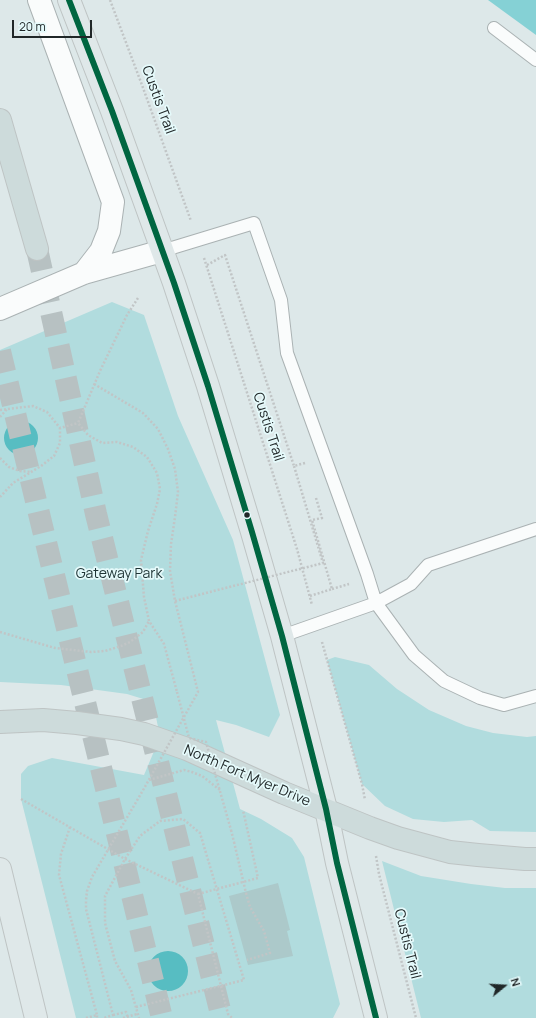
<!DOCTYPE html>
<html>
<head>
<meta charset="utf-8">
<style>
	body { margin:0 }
	#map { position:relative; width:536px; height:1018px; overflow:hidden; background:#dde8e9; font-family:Manrope,sans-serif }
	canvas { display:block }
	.north { position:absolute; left:484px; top:966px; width:40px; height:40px; -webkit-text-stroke:3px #e5fafb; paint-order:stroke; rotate:72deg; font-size:11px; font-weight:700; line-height:16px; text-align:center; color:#202728 }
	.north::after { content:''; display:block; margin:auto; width:14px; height:18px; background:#202728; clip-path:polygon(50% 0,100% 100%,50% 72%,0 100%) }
	.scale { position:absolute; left:12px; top:20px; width:80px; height:18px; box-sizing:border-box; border:2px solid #202728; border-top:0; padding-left:5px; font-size:12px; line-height:14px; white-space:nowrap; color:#202728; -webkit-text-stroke:3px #e5fafb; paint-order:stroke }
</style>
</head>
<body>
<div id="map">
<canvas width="536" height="1018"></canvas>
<div class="north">N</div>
<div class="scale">20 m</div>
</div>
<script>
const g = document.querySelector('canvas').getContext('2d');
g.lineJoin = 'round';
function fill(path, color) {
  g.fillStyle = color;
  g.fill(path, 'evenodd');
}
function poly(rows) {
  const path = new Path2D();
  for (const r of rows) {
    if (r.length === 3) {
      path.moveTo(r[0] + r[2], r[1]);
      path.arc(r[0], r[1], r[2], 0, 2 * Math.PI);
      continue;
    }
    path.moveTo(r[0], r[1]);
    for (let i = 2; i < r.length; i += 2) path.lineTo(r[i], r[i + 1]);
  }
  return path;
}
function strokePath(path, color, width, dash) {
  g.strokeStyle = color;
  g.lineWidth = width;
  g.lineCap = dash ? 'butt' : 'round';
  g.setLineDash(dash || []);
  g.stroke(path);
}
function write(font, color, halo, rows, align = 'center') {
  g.font = font + ' Manrope,sans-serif';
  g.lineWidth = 3.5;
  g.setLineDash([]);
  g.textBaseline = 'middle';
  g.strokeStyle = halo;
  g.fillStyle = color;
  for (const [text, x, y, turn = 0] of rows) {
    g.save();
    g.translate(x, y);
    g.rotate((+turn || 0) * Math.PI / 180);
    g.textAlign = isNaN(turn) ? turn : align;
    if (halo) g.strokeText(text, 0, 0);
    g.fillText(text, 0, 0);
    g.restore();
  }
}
const green = poly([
	[112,302,144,315,178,416,233,540,280,715,269,737,236,725,216,720,240,809,261,819,292,838,304,857,340,1004,333,1018,76,1018,21,799,21,774,28,766,52,758,144,775,160,737,153,702,127,694,61,685,0,682,0,350],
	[335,657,369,665,397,689,429,710,466,726,493,733,527,737,536,736,536,832,490,831,472,820,444,822,413,819,385,806,362,784,327,660],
	[382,861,421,876,471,884,505,888,536,888,536,1018,421,1018]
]);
const forest = poly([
	[488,0,536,0,536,35]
]);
const water = poly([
	[21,438,17],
	[168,971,20]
]);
const building = poly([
	[278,883,290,930,287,931,293,956,248,965,229,896]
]);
const highwayTunnel = poly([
	[37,249,96,514,222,1018],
	[0,351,42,526,162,1018]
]);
const path = poly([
	[110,0,142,85,191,221],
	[204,258,297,549,312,605],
	[207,265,225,255,294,466,305,463],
	[138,298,127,315,100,371,78,423,88,435,102,443,117,442,133,447,147,457,157,473,160,489,157,504,148,531,141,560,144,597,149,621,164,644,177,692],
	[0,410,33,406,47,412,60,428,78,423],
	[0,417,7,409],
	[0,458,9,467,20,471,32,472],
	[0,497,13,483,41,466,54,456,60,443,60,428],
	[332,589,349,584],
	[310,596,332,589,312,520,322,518,316,498],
	[0,632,55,648,91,652,105,651,121,646,130,642,143,632,149,621],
	[322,642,362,784,365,800],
	[21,799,125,859,198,894,228,1014,232,1018],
	[70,827,61,854,59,875,97,1015],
	[231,830,234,842],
	[376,856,379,874,416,1018],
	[246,893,250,907,264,931,270,953,247,960],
	[198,894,258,878,243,810],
	[136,1007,244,980,200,833,183,819,160,821,140,836,125,859,105,896,105,923,115,961,131,990,139,1018],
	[86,1018,97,1015,97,1018],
	[123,1018,137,1014]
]);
const lane = poly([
	[494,28,536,60],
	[162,251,254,223,281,300,287,353,367,574,376,603,411,584,428,565,536,529],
	[282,636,376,603,414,655,444,681,480,698,504,705,536,696]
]);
const street = poly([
	[39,0,113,202,109,231,101,251,84,273],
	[0,309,84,273,162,251]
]);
const primary = poly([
	[69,0,112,111,174,283,208,386,252,532,282,636,312,754,326,809,337,863,376,1018],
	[0,869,36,1018]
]);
const highway = poly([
	[0,120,37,249],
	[0,722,43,720,77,723,121,729,144,734,187,749,284,793,370,828,398,838,450,852,478,855,525,859,536,859]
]);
const pathBridge = poly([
	[94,384,143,413,158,429,168,449,175,469,178,492,175,517,171,544,170,571,175,601,198,692,142,792,92,877,87,891,86,900,86,909,113,1015,104,1018],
	[175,601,323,563,294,466],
	[177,692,189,738,206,742,231,830],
	[149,780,184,770,192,772,202,776,220,790],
	[234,842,246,893],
	[113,1015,126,1012,128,1018]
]);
const bus1 = poly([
	[69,0,112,111,174,283,208,386,252,532,282,636,326,809,337,863,376,1018]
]);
const markers = [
	[247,515,3.5,"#202728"]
];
const streetNames = [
	["Custis Trail",158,100,70],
	["Custis Trail",268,427,72],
	["North Fort Myer Drive",247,776,23],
	["Custis Trail",407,944,76]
];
const parkNames = [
	["Gateway Park",119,574]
];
fill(green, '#b1dcde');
fill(forest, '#85d1d5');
fill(water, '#57bdc2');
fill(building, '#acc9ca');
strokePath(highwayTunnel, '#b7c1c2', 22, [22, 11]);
strokePath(lane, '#aab2b3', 14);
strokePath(street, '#aab2b3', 24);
strokePath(primary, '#bec4c4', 24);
strokePath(highway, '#bec4c4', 24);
strokePath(path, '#c1c5c6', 2.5, [2, 2]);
strokePath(lane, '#fafcfc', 12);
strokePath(street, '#fafcfc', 22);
strokePath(primary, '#dfe8e9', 22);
strokePath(highway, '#cddbdb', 22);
strokePath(pathBridge, '#c1c5c6', 2.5, [2, 2]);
strokePath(bus1, '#006641', 6);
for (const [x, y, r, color] of markers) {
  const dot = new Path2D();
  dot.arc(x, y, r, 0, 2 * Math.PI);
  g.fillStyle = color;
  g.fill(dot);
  strokePath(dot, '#e5fafb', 1.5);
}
write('14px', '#202728', '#e5fafb', streetNames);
write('14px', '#1e3435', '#e5fafb', parkNames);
</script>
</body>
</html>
